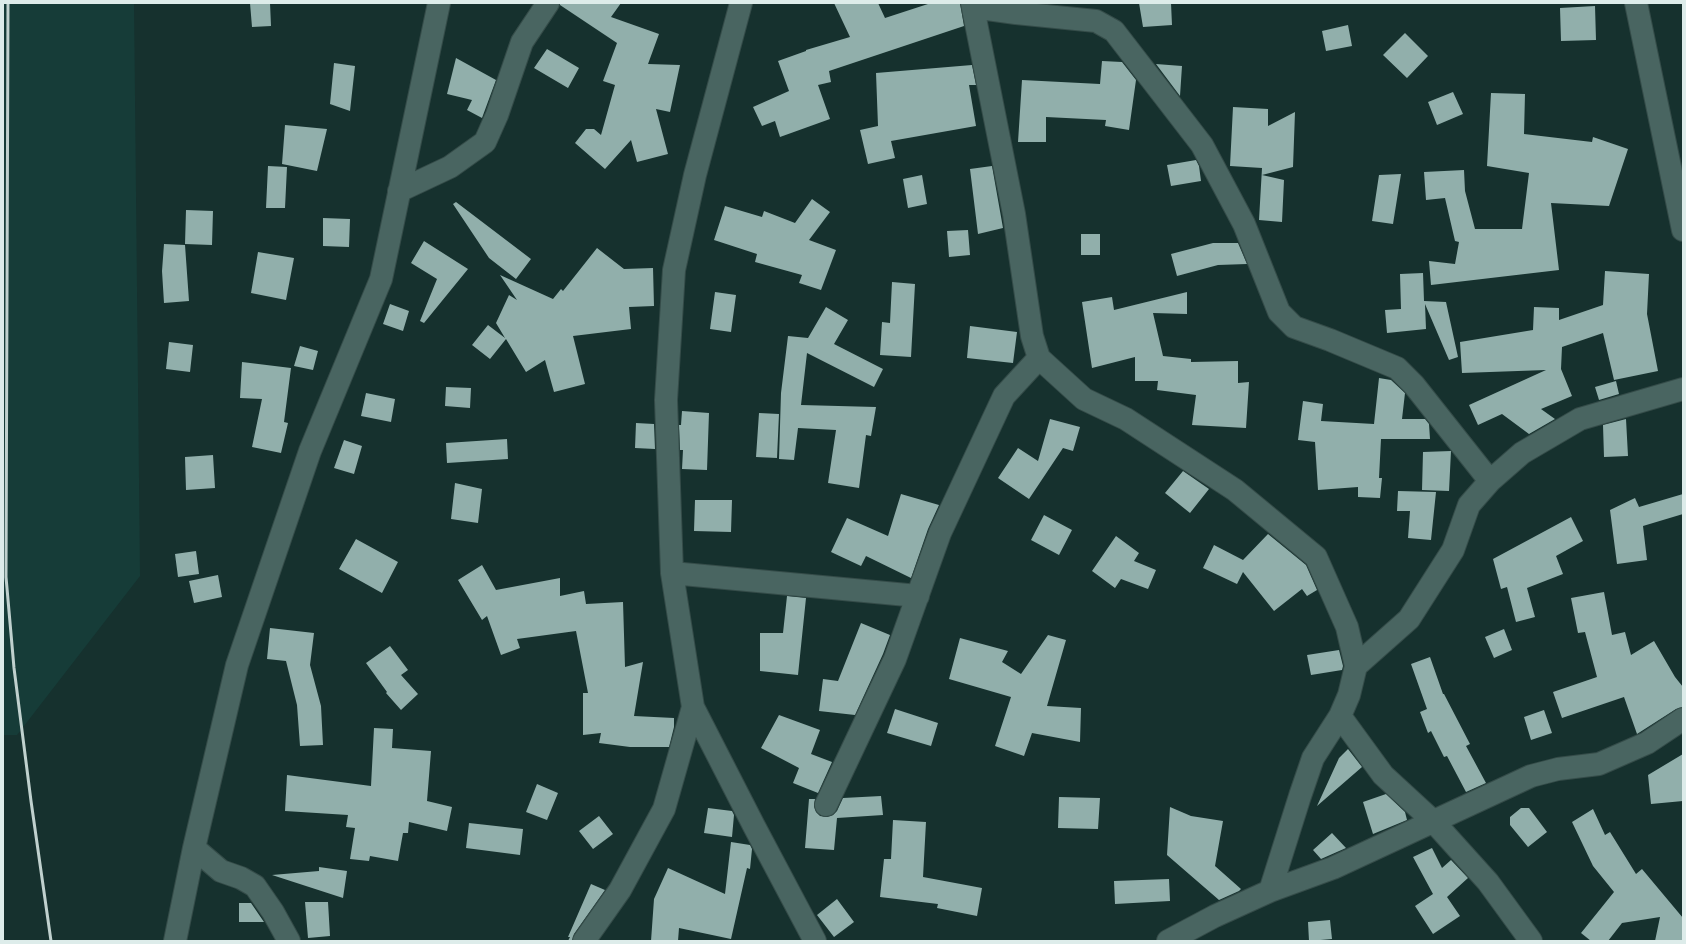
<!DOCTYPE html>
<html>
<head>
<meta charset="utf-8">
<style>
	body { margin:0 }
	#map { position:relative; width:1686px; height:944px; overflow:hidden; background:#16312e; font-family:Helvetica,sans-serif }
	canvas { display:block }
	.frame { position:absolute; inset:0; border:4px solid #ddecea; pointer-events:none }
</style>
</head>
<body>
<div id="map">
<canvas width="1686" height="944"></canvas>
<div class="frame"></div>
</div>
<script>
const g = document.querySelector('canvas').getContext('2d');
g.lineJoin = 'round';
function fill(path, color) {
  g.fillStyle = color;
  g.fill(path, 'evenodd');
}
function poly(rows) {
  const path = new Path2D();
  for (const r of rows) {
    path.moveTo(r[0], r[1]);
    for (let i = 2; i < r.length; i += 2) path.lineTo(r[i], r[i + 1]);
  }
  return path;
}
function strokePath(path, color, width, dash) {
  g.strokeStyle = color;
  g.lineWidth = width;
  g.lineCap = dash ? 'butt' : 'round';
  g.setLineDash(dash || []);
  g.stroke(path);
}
const built = poly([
	[3,3,134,3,140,576,17,735,3,735]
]);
const building = poly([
	[250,3,270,3,271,26,252,27],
	[560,3,621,3,611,17,659,34,648,64,680,65,670,112,656,109,668,154,637,162,631,140,605,169,575,143,586,129,594,129,601,135,615,85,603,81,617,43,560,5],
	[834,3,878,3,885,18,931,3,960,3,964,26,829,71,831,82,818,85,830,119,780,137,775,121,762,126,753,107,789,91,778,61,806,51,806,50,850,37],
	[1139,3,1171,3,1172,25,1143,27],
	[1595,6,1596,40,1561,41,1560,8],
	[1348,25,1352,46,1326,51,1322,31],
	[1405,33,1428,56,1407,78,1383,55],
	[547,49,579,68,568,88,534,68],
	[456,58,496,80,482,118,467,110,472,100,447,94],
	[1102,61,1122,62,1136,80,1129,130,1105,126,1106,120,1046,117,1046,142,1018,142,1022,80,1100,84],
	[334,63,355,66,350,111,330,104],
	[1156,64,1182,66,1180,96],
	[972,65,976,85,969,85,976,126,891,141,895,158,868,164,860,130,878,126,876,73],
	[1453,92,1463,114,1437,125,1428,102],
	[1491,93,1525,94,1524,134,1592,142,1593,137,1628,149,1609,206,1551,203,1559,270,1431,285,1429,261,1455,264,1459,242,1455,241,1445,198,1426,200,1424,172,1464,170,1465,191,1475,229,1522,229,1529,173,1487,166],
	[1233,107,1268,109,1268,126,1295,112,1293,167,1262,175,1284,180,1282,222,1259,220,1262,168,1230,166],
	[285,125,327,129,317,171,282,164],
	[1196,160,1199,166,1201,181,1171,186,1167,165],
	[268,166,287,167,285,208,266,208],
	[992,166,1003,228,978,234,970,169],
	[1401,174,1393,224,1372,221,1379,175],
	[922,175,927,204,908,208,903,179],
	[812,199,830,212,809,240,836,250,821,290,799,283,802,275,755,262,757,254,714,240,725,206,762,217,764,211,795,223],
	[456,202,531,259,516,279,489,258,453,204],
	[186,210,213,211,212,245,185,244],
	[323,218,350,219,349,247,323,246],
	[968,230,970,255,949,257,947,231],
	[1081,234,1100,234,1100,255,1081,255],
	[424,241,468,269,424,323,420,321,437,279,411,263],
	[1213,243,1238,243,1247,264,1218,265,1177,276,1171,254],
	[164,244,185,245,189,301,164,303,162,271],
	[597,248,624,269,653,268,654,306,629,307,631,329,573,336,585,384,554,392,545,360,526,372,506,339,490,359,472,345,488,325,505,338,496,323,509,295,517,300,500,275,553,299,561,289,563,291],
	[258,252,294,258,286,300,251,293],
	[1605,271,1649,274,1647,314,1658,371,1614,380,1603,333,1562,347,1561,369,1572,396,1541,409,1555,419,1529,434,1502,414,1478,425,1469,405,1546,370,1462,373,1460,342,1533,330,1534,307,1559,308,1559,320,1603,305],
	[1423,273,1424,301,1446,302,1458,357,1449,360,1425,304,1426,329,1387,333,1385,310,1401,309,1400,274],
	[892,282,915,284,911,357,880,355,882,322,890,323],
	[715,292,736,295,731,332,710,329],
	[1187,292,1187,314,1153,313,1163,356,1191,359,1191,362,1238,361,1238,383,1249,382,1246,428,1192,425,1196,395,1157,390,1158,381,1135,381,1135,357,1092,368,1082,302,1112,297,1114,310],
	[390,304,409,311,403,331,383,324],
	[826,307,848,320,834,344,883,369,874,387,807,353,801,405,876,407,871,436,866,435,859,488,828,483,836,430,798,428,794,460,779,459,781,393,788,336,808,338],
	[970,326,1017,332,1013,363,967,358],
	[169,342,193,345,190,372,166,369],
	[300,346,318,351,313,370,294,366],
	[242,362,291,368,284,422,288,423,281,453,252,447,262,399,240,398],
	[1379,378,1391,380,1405,393,1402,419,1425,419,1429,424,1430,439,1381,439,1379,478,1382,478,1380,498,1358,497,1358,487,1318,490,1315,442,1298,440,1303,401,1323,404,1321,421,1374,424],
	[1616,381,1619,394,1599,400,1595,387],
	[446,387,471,388,470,408,445,406],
	[366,393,395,399,391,422,361,416],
	[682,411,709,413,707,470,682,469,683,450,680,450,679,425,681,425],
	[759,413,779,414,777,458,756,457],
	[1050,419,1080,427,1073,451,1063,448,1029,499,998,478,1018,448,1038,461],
	[1626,419,1628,456,1604,457,1603,425],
	[636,423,654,424,655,449,635,448],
	[507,439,508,459,447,463,446,443],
	[344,440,362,446,354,474,334,468],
	[1451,451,1449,491,1422,490,1423,452],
	[213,455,215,488,186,490,185,457],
	[1183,471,1209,489,1190,513,1165,493],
	[455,483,482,489,478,523,451,519],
	[1398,491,1436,492,1431,540,1408,538,1410,511,1397,511],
	[901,494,939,505,928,529,911,578,866,556,861,566,831,552,847,518,888,536],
	[1683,494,1683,514,1643,526,1647,560,1617,564,1610,510,1635,498,1639,507],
	[695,500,732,500,731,532,694,531],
	[1044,515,1072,530,1059,555,1031,540],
	[1571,517,1583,541,1556,556,1563,574,1527,588,1535,617,1516,622,1507,587,1501,589,1493,559],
	[1268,534,1306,565,1317,590,1307,596,1302,589,1274,611,1243,572,1237,584,1203,568,1214,545,1243,560],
	[1116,536,1139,553,1134,561,1156,570,1148,589,1121,579,1115,588,1092,571],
	[356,539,398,562,382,593,339,569],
	[196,551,199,574,178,577,175,554],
	[482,565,496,590,560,578,560,596,584,591,586,604,623,602,625,667,643,662,634,716,674,718,674,727,669,747,630,747,599,743,601,733,583,735,583,693,588,693,576,631,517,639,520,648,501,655,487,616,482,620,458,580],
	[218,575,222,597,194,603,189,581],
	[1604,592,1612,635,1625,632,1631,655,1654,641,1675,677,1683,687,1683,707,1676,709,1637,734,1624,697,1562,718,1553,692,1597,677,1585,632,1578,633,1571,598],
	[787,596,806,598,798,675,760,671,760,633,783,633],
	[861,623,890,635,883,654,855,715,819,711,823,679,838,681],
	[270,628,314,633,310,665,321,706,323,745,300,746,297,705,286,661,267,659],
	[1504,629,1512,650,1494,658,1485,637],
	[1048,635,1066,640,1047,706,1081,708,1080,742,1032,733,1024,756,995,746,1011,697,949,679,960,638,1008,651,1002,662,1021,674],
	[390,646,408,670,401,675,418,694,401,710,386,693,387,692,366,663],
	[1339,650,1343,666,1342,670,1311,675,1307,655],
	[1430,657,1443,694,1444,694,1470,744,1466,746,1486,783,1466,792,1447,756,1444,757,1431,731,1428,733,1420,712,1427,709,1411,664],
	[895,709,938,723,931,746,887,733],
	[1544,710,1552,733,1531,740,1524,717],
	[779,715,820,730,811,754,832,762,818,793,793,783,799,768,761,748],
	[374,728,393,729,392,748,431,751,427,801,452,807,447,831,409,822,408,833,403,833,398,861,370,856,369,861,350,859,355,828,346,827,348,815,285,811,287,775,371,786],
	[1348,749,1362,767,1317,806,1339,758],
	[1683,754,1683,801,1651,804,1648,775],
	[537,784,558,793,547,820,526,812],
	[1386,794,1405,812,1407,820,1373,834,1363,802],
	[881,796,883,815,837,818,834,850,805,848,809,799,815,799,814,806,816,812,820,816,827,817,833,815,837,811,843,798],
	[1059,797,1100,798,1098,829,1058,828],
	[1170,807,1191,816,1223,821,1215,866,1241,889,1239,891,1219,900,1167,855],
	[708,808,732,811,734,815,732,837,704,833],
	[1521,808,1529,808,1547,832,1528,847,1510,825,1510,817],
	[1593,809,1605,835,1610,832,1636,874,1642,869,1683,918,1683,941,1655,941,1660,917,1622,923,1608,941,1591,941,1581,933,1614,892,1593,866,1572,822],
	[599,816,613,834,593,849,579,831],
	[893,820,926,822,923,877,982,888,977,916,937,908,938,904,880,897,884,859,891,859],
	[469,823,523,829,520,855,466,848],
	[1332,833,1346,848,1321,859,1313,850],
	[731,842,750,845,752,849,750,869,747,868,731,939,679,928,678,941,651,941,654,899,668,868,725,894],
	[1432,848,1442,868,1451,860,1468,878,1447,897,1460,916,1433,934,1415,906,1433,894,1413,857],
	[319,867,347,871,343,898,272,875,319,871],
	[1169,879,1170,901,1115,904,1114,881],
	[591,884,605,890,574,934,572,941,568,941,570,937,568,937],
	[837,899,854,922,834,937,817,915],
	[305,902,328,902,330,936,308,938],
	[239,903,251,903,264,922,239,922],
	[1330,920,1332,939,1309,941,1308,922]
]);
const minor = poly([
	[741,3,695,175,674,270,666,400,672,573,693,707,754,826,815,941],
	[972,3,1014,214,1032,336,1039,358,1084,399,1126,419,1235,490,1316,557,1347,627,1356,666,1349,695,1340,716,1313,758,1300,796,1270,891],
	[1636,3,1683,230],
	[973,7,1016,13,1096,21,1114,31,1202,145,1244,224,1279,312,1294,327,1330,340,1397,368,1414,385,1490,481],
	[399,191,450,167,485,142,497,115,522,42,548,3],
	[672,573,918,596],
	[1356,666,1409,619,1453,550,1469,505,1490,481,1522,453,1580,419,1683,389],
	[1340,716,1383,775,1433,821,1488,882,1531,941],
	[826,805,895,659,940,533,1004,396,1039,358],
	[194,848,221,871,241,878,255,886,273,912,289,941],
	[175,941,194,848,237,665,310,451,381,279,439,3],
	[584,941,620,890,664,809,693,707],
	[1168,941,1215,916,1270,891,1333,868,1531,776,1558,769,1599,764,1647,743,1683,719]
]);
const rail = poly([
	[8,3,6,577,14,668,31,801,51,941]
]);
fill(built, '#163c38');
fill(building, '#91afab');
strokePath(minor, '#354c49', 24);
strokePath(minor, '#496561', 22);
strokePath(rail, '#c0d1ce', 3);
</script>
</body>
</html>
